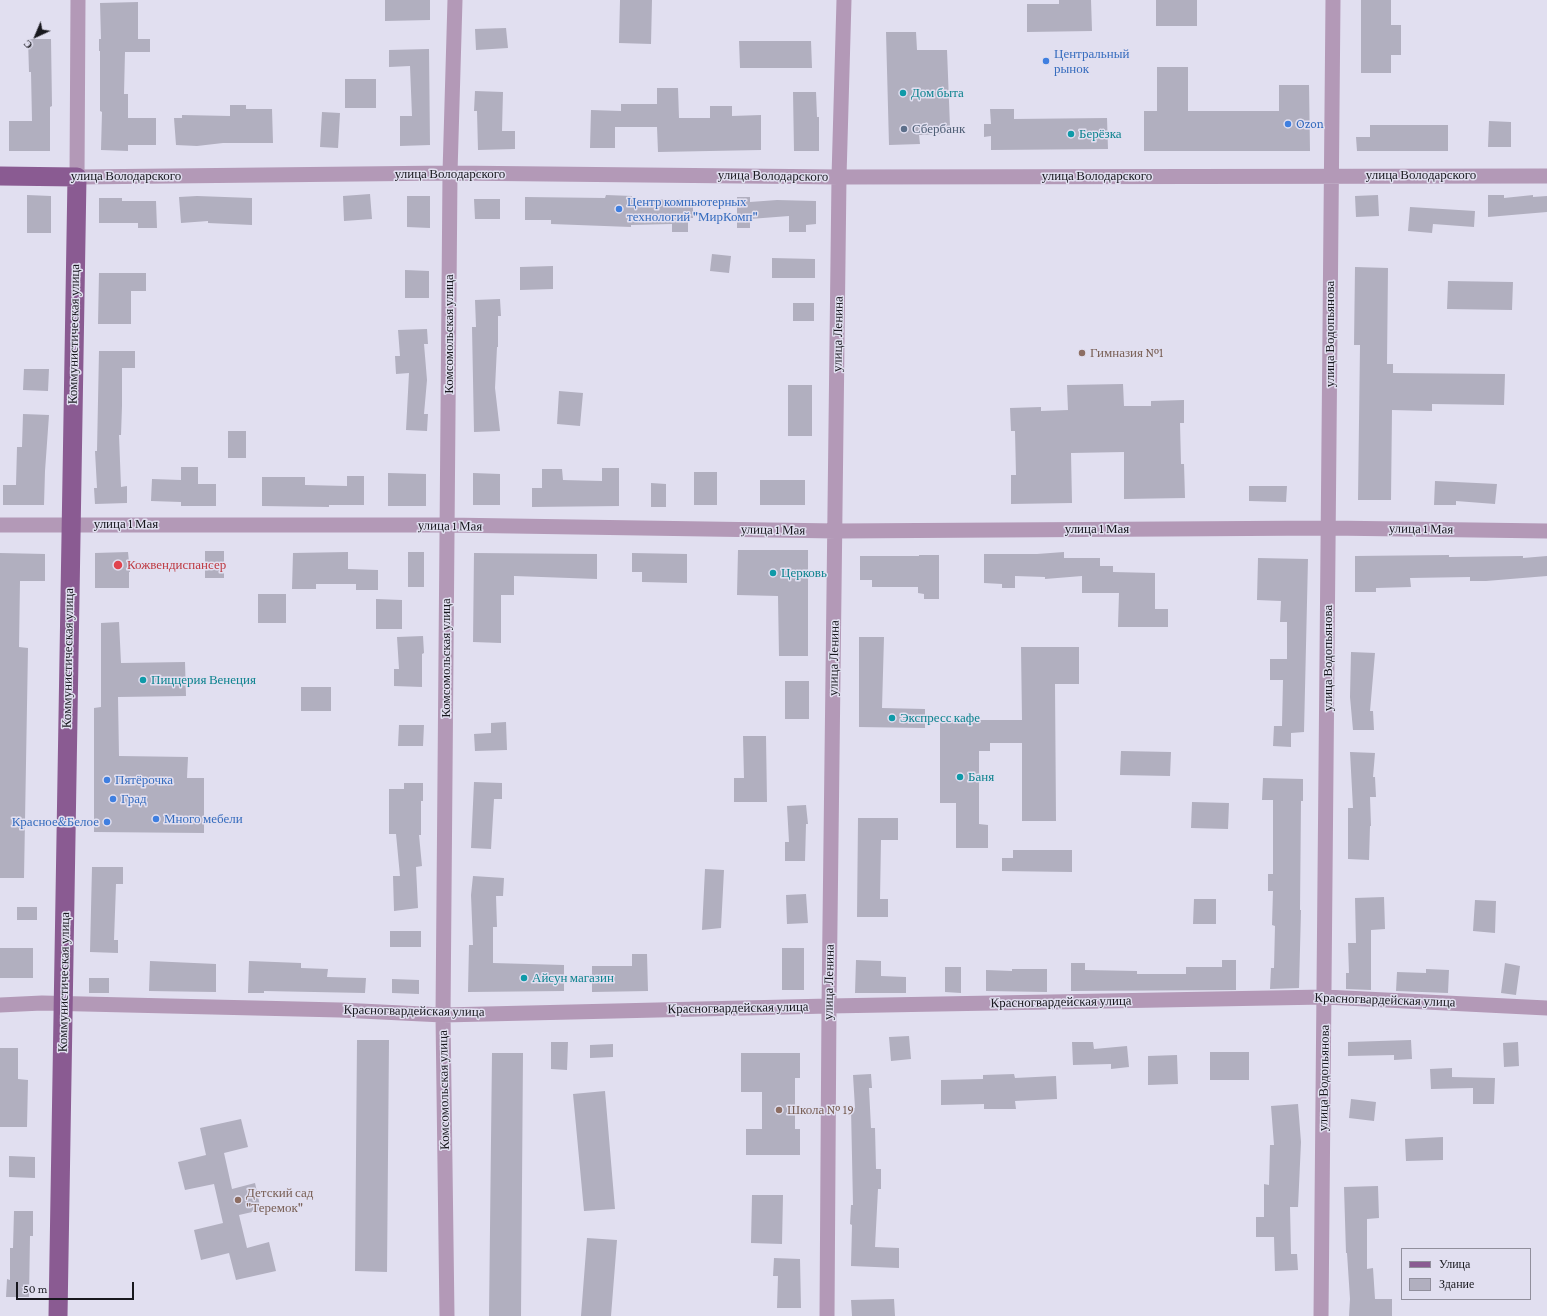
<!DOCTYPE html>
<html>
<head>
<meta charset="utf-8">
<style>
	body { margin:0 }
	#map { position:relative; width:1547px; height:1316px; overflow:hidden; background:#e1dff0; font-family:"Crimson Pro",serif }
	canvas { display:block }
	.legend { position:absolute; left:1401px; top:1248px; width:130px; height:52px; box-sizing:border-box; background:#e1dff0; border:1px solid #918f9c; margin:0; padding:5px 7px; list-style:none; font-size:12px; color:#18181e }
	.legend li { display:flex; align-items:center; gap:8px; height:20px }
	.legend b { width:20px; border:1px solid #918f9c }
	.north { position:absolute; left:16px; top:16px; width:40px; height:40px; -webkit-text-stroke:3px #e1dff0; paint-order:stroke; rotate:224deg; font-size:11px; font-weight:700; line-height:16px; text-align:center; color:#18181e }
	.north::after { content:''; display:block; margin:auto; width:14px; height:18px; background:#18181e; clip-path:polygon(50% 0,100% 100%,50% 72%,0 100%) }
	.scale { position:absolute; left:16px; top:1282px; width:118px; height:18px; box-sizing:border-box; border:2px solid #18181e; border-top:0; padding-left:5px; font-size:12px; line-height:14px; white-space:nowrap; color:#18181e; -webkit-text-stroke:3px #e1dff0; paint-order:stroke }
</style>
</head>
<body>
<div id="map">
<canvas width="1547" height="1316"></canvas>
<ul class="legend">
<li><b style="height:5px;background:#8a5b92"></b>Улица</li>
<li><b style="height:11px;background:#b1afbf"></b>Здание</li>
</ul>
<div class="north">С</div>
<div class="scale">50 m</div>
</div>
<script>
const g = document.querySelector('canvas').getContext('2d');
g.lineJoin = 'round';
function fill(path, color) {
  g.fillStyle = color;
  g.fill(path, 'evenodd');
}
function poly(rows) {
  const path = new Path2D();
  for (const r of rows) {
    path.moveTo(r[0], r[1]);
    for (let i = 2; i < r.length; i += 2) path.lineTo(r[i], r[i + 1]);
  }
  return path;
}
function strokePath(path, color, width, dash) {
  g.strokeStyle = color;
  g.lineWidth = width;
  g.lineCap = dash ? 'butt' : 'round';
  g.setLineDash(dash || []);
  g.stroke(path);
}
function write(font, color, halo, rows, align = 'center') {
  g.font = font + ' "Crimson Pro",serif';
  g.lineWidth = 3;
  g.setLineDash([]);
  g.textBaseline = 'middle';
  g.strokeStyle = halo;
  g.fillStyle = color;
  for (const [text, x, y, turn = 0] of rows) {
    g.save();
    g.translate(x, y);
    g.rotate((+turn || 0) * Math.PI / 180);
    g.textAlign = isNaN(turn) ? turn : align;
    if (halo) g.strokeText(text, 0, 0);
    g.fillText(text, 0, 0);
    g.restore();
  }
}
const building = poly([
	[385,0,430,0,430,20,385,21],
	[620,0,652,0,651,44,619,43],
	[1059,0,1091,0,1092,31,1027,32,1027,4,1059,4],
	[1156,0,1197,0,1197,26,1156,26],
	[1361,0,1391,0,1391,25,1401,25,1401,55,1391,55,1391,73,1361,73],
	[138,2,138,39,150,39,150,52,125,52,124,94,128,94,128,118,156,118,156,145,128,145,128,151,101,150,102,112,100,111,100,51,99,51,99,39,101,39,100,3],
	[506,28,508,48,476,50,475,29],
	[886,32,916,32,917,50,947,50,950,127,941,127,941,134,919,135,920,144,889,145],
	[28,39,51,39,52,106,50,107,50,151,9,151,9,121,32,121,31,72,29,72],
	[739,41,811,41,812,68,740,68],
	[429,49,430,145,400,146,400,116,412,116,410,66,389,67,389,50],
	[1157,67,1188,67,1188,111,1279,111,1279,85,1309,85,1310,151,1144,151,1144,111,1157,111],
	[345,79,376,79,376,108,345,108],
	[657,88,678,88,679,118,710,118,710,106,732,106,732,116,761,115,761,150,658,152,657,127,615,127,615,148,590,148,591,110,621,111,621,104,657,104],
	[475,91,503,92,502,131,515,131,515,149,478,150,477,111,474,111],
	[793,92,816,92,817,117,819,117,819,151,794,151],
	[230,105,246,105,246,109,272,109,273,143,223,143,197,146,176,145,174,118,182,118,182,115,230,116],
	[990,109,1014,109,1014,119,1107,118,1108,149,991,150,991,136,984,137,984,124,991,124],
	[322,112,340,113,338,148,320,147],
	[1489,121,1511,122,1511,147,1488,147],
	[1370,125,1448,125,1448,151,1357,151,1356,137,1370,137],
	[370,194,372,219,344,221,343,196],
	[27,195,51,196,51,233,27,233],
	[606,195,632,196,632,200,693,199,693,218,688,218,688,232,672,232,672,224,631,225,631,227,551,224,551,220,525,220,525,197,605,198],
	[1378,195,1379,216,1356,217,1355,196],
	[1488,195,1504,195,1504,198,1533,195,1533,197,1547,196,1547,212,1488,217],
	[197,196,252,198,252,225,208,223,208,221,181,223,179,197],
	[407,196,430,196,430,228,407,227],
	[737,197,750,197,750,202,777,200,816,201,816,224,806,225,806,232,789,232,789,216,750,219,750,228,737,228],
	[99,198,122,198,122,201,156,201,157,228,138,228,138,223,99,223],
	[474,199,500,199,500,219,475,219],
	[1410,207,1475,211,1474,227,1433,224,1432,233,1408,231],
	[712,254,731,256,729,273,710,271],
	[772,258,815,259,815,278,772,278],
	[553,266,553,289,520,290,520,267],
	[1355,267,1388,268,1387,364,1393,364,1393,373,1505,374,1504,405,1432,404,1432,411,1392,410,1391,500,1358,500,1360,345,1354,345],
	[405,270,429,271,429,298,405,298],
	[99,273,146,273,146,291,131,291,131,324,98,324],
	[1448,281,1513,282,1512,310,1447,309],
	[500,299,501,316,498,316,498,347,497,347,495,388,500,431,474,432,472,327,476,327,475,300],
	[793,303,814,303,814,321,793,321],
	[427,329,428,344,424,344,427,380,424,414,428,414,427,431,406,430,409,373,396,374,395,356,400,356,398,330],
	[99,351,135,351,135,368,122,368,122,406,121,435,119,435,121,487,127,486,127,503,95,504,94,488,97,488,95,451,97,451],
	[24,369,49,369,48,391,23,390],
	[1123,384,1124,406,1151,406,1151,401,1184,400,1184,423,1180,423,1181,464,1184,464,1185,498,1124,499,1124,452,1071,453,1072,503,1011,504,1011,475,1016,475,1015,431,1011,431,1010,408,1041,407,1041,411,1068,410,1067,385],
	[788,385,812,385,812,436,788,436],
	[559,391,583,393,580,426,557,424],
	[23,414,49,415,45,471,44,505,3,505,3,485,16,485,17,447,22,447],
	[228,431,246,431,246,458,228,458],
	[181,467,198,467,198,484,216,484,216,506,181,506,181,502,151,501,152,479,181,480],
	[602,468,619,468,619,506,532,507,532,488,542,488,542,469,562,469,563,480,602,481],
	[694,472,717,472,717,505,694,505],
	[388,473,426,474,426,506,388,506],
	[473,473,500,474,500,505,473,505],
	[347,476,364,476,364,505,329,505,329,507,262,506,262,477,305,477,305,485,347,486],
	[760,480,805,480,805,505,760,505],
	[1435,481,1497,484,1495,504,1456,501,1456,505,1434,505],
	[651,483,666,484,666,507,651,507],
	[1249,486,1287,486,1286,502,1249,501],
	[738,550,808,550,808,656,779,656,778,596,737,595],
	[205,551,224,551,224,578,205,578],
	[128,552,130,572,129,572,129,588,95,588,95,553],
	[348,552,348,569,378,570,378,590,356,590,356,584,316,584,316,589,292,589,293,553],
	[408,552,424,552,424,587,408,587],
	[1064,552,1064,558,1100,558,1100,566,1113,566,1113,572,1155,573,1155,609,1168,609,1168,627,1118,627,1119,593,1082,593,1082,576,1045,579,1045,577,1015,576,1015,588,1002,588,1002,584,984,583,984,554,1037,554],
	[0,553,45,554,45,581,20,581,19,647,28,648,24,878,0,878],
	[474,553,597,554,597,579,514,576,514,595,501,595,501,643,473,642],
	[632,553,687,554,687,583,642,582,642,572,632,572],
	[919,555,939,555,939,599,924,599,924,594,918,593,918,587,872,587,872,580,860,580,860,556,919,556],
	[1449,555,1449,557,1523,556,1523,558,1547,556,1547,576,1486,581,1470,581,1470,577,1410,578,1411,587,1376,588,1376,592,1355,592,1355,556],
	[1258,558,1308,559,1304,732,1291,733,1291,747,1273,746,1274,726,1282,726,1283,680,1270,680,1270,659,1287,659,1287,622,1280,622,1281,601,1257,600],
	[258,594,286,594,286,623,258,623],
	[376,599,402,600,402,629,376,629],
	[119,622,121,663,185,662,186,696,118,697,119,756,188,757,187,778,204,778,204,833,94,832,94,708,101,707,101,623],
	[423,636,424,653,422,654,422,687,394,686,394,669,399,669,397,637],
	[859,637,884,637,882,708,925,709,925,728,859,727],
	[1021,647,1079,647,1079,684,1055,684,1056,821,1022,821,1022,743,990,743,990,751,979,751,979,824,988,825,988,848,956,848,956,803,940,803,940,720,1022,720],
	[1351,652,1375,653,1370,711,1373,711,1374,730,1353,730,1350,697],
	[785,681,809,681,809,719,785,719],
	[301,687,331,687,331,711,301,711],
	[506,722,507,750,475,751,474,734,491,733,491,723],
	[399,725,424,725,423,746,398,746],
	[743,736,766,736,767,802,734,802,734,778,744,778],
	[1121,751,1171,752,1170,776,1120,775],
	[1350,752,1375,753,1373,777,1375,777,1376,797,1370,797,1371,826,1370,826,1369,860,1348,859,1348,808,1353,808],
	[1263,778,1303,779,1303,801,1301,801,1300,910,1301,910,1299,988,1270,989,1271,968,1274,968,1275,926,1272,925,1273,891,1268,891,1268,874,1273,874,1273,800,1262,800],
	[474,782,502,783,502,799,494,799,491,849,471,848],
	[404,783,423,783,423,801,421,801,421,835,419,835,422,866,416,867,418,908,394,911,393,876,400,876,396,834,389,834,389,789,404,789],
	[1192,802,1229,803,1228,829,1191,828],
	[806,805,808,824,806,824,805,861,785,861,785,842,789,842,787,806],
	[858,818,898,818,898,840,881,840,880,899,888,899,888,917,857,917],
	[1013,850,1072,850,1072,872,1002,871,1002,858,1013,858],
	[92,867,123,867,123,884,116,884,114,940,118,940,118,953,90,952],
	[705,869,724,870,721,928,702,930],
	[473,876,504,878,503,896,496,896,497,927,493,927,493,963,564,965,564,991,468,992,469,945,473,945,471,895],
	[806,894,808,923,787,924,786,895],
	[1384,897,1385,929,1371,930,1371,990,1346,989,1346,973,1349,973,1348,943,1356,943,1355,898],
	[1194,899,1216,899,1216,924,1193,924],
	[1475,900,1496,901,1495,933,1473,931],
	[17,907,37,907,37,920,17,920],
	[390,931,421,931,421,947,390,947],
	[0,948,33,948,33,978,0,978],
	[782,948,804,948,804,990,782,990],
	[632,954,647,954,648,991,592,992,592,966,632,966],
	[856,960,881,961,881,976,906,977,906,993,855,993],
	[1222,960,1236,960,1236,990,1071,991,1071,963,1085,963,1085,970,1137,971,1137,974,1186,974,1186,967,1222,967],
	[150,961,216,964,216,992,149,991],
	[249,961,301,963,301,968,328,969,327,977,366,978,365,993,264,991,264,993,248,993],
	[1505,963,1520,966,1516,995,1501,993],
	[945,967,961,967,961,993,945,992],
	[1012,969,1047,969,1047,992,986,991,986,970,1012,971],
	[1426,969,1449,970,1448,993,1396,991,1397,972,1426,973],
	[89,978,109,978,109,993,89,993],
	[392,979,419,980,419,994,392,993],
	[909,1036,911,1059,891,1061,889,1037],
	[357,1040,389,1040,387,1272,355,1271],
	[1411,1040,1412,1059,1394,1060,1394,1055,1348,1056,1348,1042],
	[551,1042,568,1042,567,1070,551,1069],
	[1072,1042,1093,1042,1094,1049,1127,1046,1129,1067,1111,1069,1111,1064,1073,1065],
	[1518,1042,1519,1066,1504,1067,1503,1043],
	[613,1044,613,1057,590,1058,590,1045],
	[0,1048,18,1048,18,1079,28,1080,27,1127,0,1127],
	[1210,1052,1249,1052,1249,1080,1210,1080],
	[492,1053,523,1053,521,1316,489,1316],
	[741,1053,800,1053,800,1078,795,1078,795,1129,800,1129,800,1155,746,1155,746,1129,762,1129,762,1092,741,1092],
	[1177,1055,1178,1084,1148,1085,1148,1056],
	[1452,1068,1452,1077,1495,1078,1494,1104,1473,1104,1473,1088,1431,1089,1430,1069],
	[871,1074,872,1088,869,1088,871,1128,875,1128,876,1169,881,1169,881,1189,878,1189,875,1247,899,1248,899,1268,851,1266,852,1225,850,1224,851,1205,853,1205,851,1108,855,1108,853,1075],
	[1014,1074,1015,1078,1056,1076,1057,1099,1015,1101,1016,1109,984,1109,984,1104,941,1105,941,1080,983,1079,983,1075],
	[605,1091,615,1209,584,1211,573,1094],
	[1351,1099,1376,1102,1374,1121,1349,1118],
	[1298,1104,1301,1142,1298,1207,1290,1207,1291,1254,1297,1254,1298,1270,1275,1271,1274,1237,1256,1237,1256,1217,1264,1217,1264,1184,1269,1185,1270,1145,1274,1145,1271,1106],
	[241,1119,248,1147,224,1153,232,1189,255,1183,261,1210,239,1215,247,1248,269,1242,276,1271,236,1280,229,1253,201,1260,194,1230,223,1223,214,1184,185,1190,178,1162,206,1155,200,1128],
	[1443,1137,1443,1160,1406,1161,1405,1139],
	[9,1156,35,1157,35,1178,9,1177],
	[1378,1186,1379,1218,1367,1219,1367,1269,1373,1268,1375,1299,1392,1299,1392,1316,1349,1316,1350,1299,1347,1253,1346,1253,1344,1187],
	[752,1195,783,1195,782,1244,751,1243],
	[14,1211,33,1211,33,1236,30,1236,29,1297,6,1297,7,1279,10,1280,10,1248,13,1248],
	[587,1238,617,1240,611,1316,581,1316],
	[774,1258,800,1259,801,1308,777,1308,778,1276,773,1276],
	[894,1299,895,1316,852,1316,851,1300]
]);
const minor = poly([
	[78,0,77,177,450,173,839,177,1547,176],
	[0,525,447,525,836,531,1329,528,1547,531],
	[0,1005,42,1003,340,1010,443,1015,829,1006,1325,997,1547,1008],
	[447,1316,443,1015,450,173,455,0],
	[827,1316,829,1006,839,177,844,0],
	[1321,1316,1333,0]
]);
const major = poly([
	[0,176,77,177,58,1316]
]);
const markers = [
	[1046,61,4,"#3f7fe0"],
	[903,93,4,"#0f9aa8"],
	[1288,124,4,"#3f7fe0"],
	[904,129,4,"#5c6f8a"],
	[1071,134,4,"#0f9aa8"],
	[619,209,4,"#3f7fe0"],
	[1082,353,4,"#8d6e63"],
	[118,565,5,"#e0444e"],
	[773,573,4,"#0f9aa8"],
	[143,680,4,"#0f9aa8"],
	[892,718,4,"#0f9aa8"],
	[960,777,4,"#0f9aa8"],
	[107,780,4,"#3f7fe0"],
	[113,799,4,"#3f7fe0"],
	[156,819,4,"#3f7fe0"],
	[107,822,4,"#3f7fe0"],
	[524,978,4,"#0f9aa8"],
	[779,1110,4,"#8d6e63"],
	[238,1200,4,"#8d6e63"]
];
const shopNames = [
	["Центральный",1054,54],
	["рынок",1054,69],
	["Ozon",1296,124],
	["Центр компьютерных",627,202],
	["технологий \"МирКомп\"",627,217],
	["Пятёрочка",115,780],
	["Град",121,799],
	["Много мебели",164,819],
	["Красное&Белое",99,822,"right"]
];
const cultureNames = [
	["Дом быта",911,93],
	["Берёзка",1079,134],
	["Церковь",781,573],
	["Пиццерия Венеция",151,680],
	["Экспресс кафе",900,718],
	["Баня",968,777],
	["Айсун магазин",532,978]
];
const serviceNames = [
	["Сбербанк",912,129]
];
const streetNames = [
	["улица Володарского",450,174],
	["улица Володарского",1421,175],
	["улица Володарского",126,176],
	["улица Володарского",773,176,1],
	["улица Володарского",1097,176],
	["Коммунистическая улица",74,334,-89],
	["Комсомольская улица",449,334,-90],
	["улица Ленина",838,334,-89],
	["улица Водопьянова",1330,334,-90],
	["улица 1 Мая",126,524],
	["улица 1 Мая",450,526,1],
	["улица 1 Мая",1097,529],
	["улица 1 Мая",1421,529,1],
	["улица 1 Мая",773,530,1],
	["Коммунистическая улица",68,658,-89],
	["Комсомольская улица",446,658,-90],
	["улица Ленина",834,658,-89],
	["улица Водопьянова",1328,658,-90],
	["Коммунистическая улица",64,982,-89],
	["улица Ленина",829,982,-89],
	["Красногвардейская улица",1385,1000,2],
	["Красногвардейская улица",1061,1002,-1],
	["Красногвардейская улица",738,1008,-1],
	["Красногвардейская улица",414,1011,1],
	["улица Водопьянова",1324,1078,-89],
	["Комсомольская улица",444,1090,-91]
];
const educationNames = [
	["Гимназия №1",1090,353],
	["Школа № 19",787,1110],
	["Детский сад",246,1193],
	["\"Теремок\"",246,1208]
];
const healthNames = [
	["Кожвендиспансер",127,565]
];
fill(building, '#b1afbf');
strokePath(minor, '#b399b7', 15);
strokePath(major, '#8a5b92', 19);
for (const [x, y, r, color] of markers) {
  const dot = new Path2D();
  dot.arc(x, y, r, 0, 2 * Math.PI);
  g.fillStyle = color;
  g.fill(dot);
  strokePath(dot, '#e1dff0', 1.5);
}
write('13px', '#366cbe', '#e1dff0', shopNames, 'left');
write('13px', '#0d838f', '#e1dff0', cultureNames, 'left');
write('13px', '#4e5e75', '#e1dff0', serviceNames, 'left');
write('13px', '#18181e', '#e1dff0', streetNames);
write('13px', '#785e54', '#e1dff0', educationNames, 'left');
write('13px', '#be3a42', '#e1dff0', healthNames, 'left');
</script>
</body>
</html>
